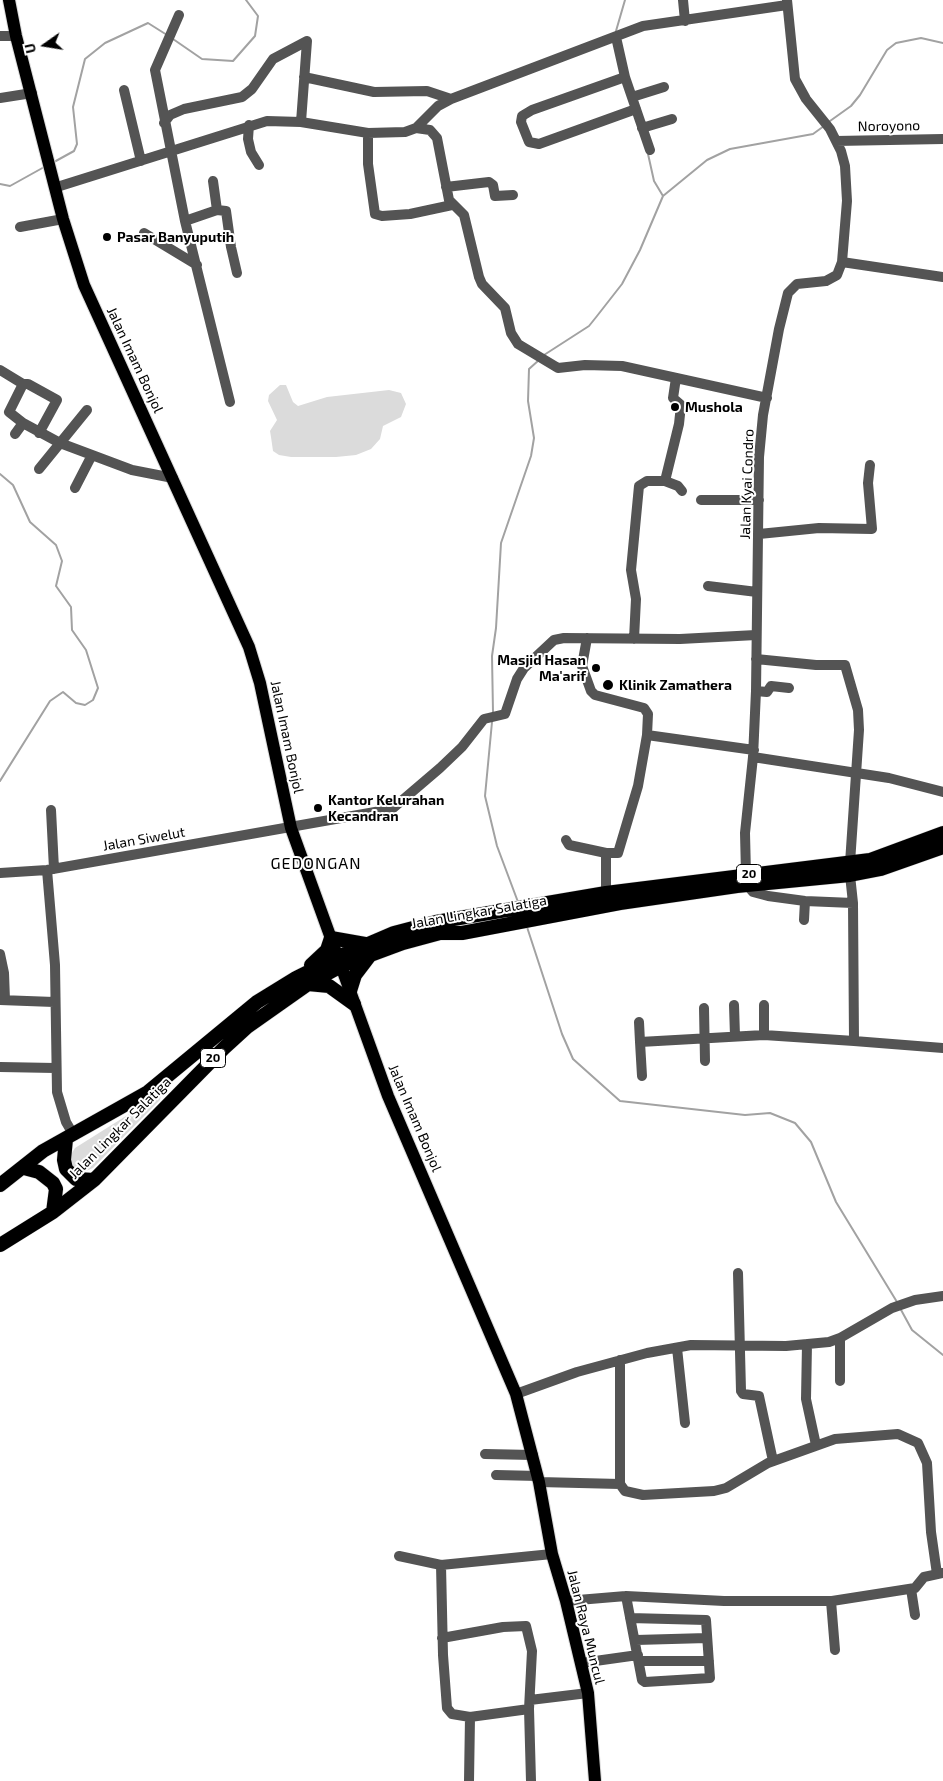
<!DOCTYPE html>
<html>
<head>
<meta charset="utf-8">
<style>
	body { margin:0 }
	#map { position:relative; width:943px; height:1781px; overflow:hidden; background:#fff; font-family:"Exo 2",sans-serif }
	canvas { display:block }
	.north { position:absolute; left:20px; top:20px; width:50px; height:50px; -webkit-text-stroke:4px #fff; paint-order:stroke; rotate:257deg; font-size:14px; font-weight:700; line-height:20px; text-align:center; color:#000 }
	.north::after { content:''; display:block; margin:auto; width:18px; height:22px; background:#000; clip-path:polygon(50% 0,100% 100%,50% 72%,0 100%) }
</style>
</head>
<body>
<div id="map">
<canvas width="943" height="1781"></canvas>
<div class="north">U</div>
</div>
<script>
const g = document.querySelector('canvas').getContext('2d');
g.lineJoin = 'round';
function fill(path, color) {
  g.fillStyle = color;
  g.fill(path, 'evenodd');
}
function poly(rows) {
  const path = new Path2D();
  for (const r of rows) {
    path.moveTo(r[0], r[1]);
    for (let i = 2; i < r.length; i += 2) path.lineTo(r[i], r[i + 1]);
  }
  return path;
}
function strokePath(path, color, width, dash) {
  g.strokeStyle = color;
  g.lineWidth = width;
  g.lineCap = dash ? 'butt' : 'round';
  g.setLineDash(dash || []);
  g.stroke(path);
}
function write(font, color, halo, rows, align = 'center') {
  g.font = font + ' "Exo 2",sans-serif';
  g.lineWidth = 4;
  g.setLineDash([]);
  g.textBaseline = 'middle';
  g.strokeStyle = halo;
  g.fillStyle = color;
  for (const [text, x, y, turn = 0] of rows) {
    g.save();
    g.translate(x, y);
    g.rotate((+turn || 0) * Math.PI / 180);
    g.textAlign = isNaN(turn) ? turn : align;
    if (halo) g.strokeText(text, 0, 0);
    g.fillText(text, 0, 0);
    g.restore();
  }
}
const green = poly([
	[280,385,286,385,293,402,298,406,327,397,389,390,401,393,406,404,401,417,383,426,380,439,371,449,356,455,336,457,291,457,279,455,273,451,271,437,270,431,277,420,268,401,269,395],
	[161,1094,160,1100,93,1168,81,1173,75,1171,71,1165,70,1156,75,1148]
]);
const stream = poly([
	[616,31,625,0],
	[173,39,202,59,233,61,255,36,258,16,246,0],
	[830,121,851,106,860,95,887,50,896,43,921,38,943,43],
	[648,154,654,181,663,196],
	[54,162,74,151,77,144,73,107,85,59,105,43,148,23,167,35],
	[0,184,10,186,46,166],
	[544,355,589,326,597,316,622,284,640,250,663,196,707,160,730,149,813,134,824,126],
	[0,474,13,485,30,522,56,545,62,561,56,586,71,607,72,630,86,650,98,688,93,700,85,705,76,703,63,692,50,701,0,781],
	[493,712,492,656,496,628,501,543,531,456,534,438,528,401,529,369,539,360],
	[492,722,485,796,497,846,518,902],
	[527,927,562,1034,573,1059,620,1101,745,1115,770,1113,795,1123,811,1142,836,1202,897,1302],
	[900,1308,912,1330,943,1355]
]);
const minor = poly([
	[683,0,685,21],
	[179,15,155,70,185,221,230,402],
	[0,36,16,36],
	[616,37,625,77,650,150],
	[304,77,374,92,427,91,451,99],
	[625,77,532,110,522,116,521,122,529,142,539,144,636,109],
	[124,90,141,161],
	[632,97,664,87],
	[0,98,32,93],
	[301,122,307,41],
	[164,123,170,115,184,109,242,97,252,89,273,59,307,41],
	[249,125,248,139,251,152,259,165],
	[416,128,430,130,437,138,449,200,464,215,479,277,482,284,505,308,511,333,518,344,558,368,585,365,622,366,767,398],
	[642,128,672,119],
	[368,133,368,164,375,214,382,216,410,214,452,205],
	[836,141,943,139],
	[213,181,217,210],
	[57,187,267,121,301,122,368,133,405,132,416,128,438,106,451,99,643,26,787,5],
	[446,187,489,182,493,185,495,196,513,195],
	[185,221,217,210,226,211,231,247,237,273],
	[20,227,63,219],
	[144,233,197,265],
	[842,262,943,277],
	[0,370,23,384,28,384,57,400,39,433],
	[23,384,9,412,23,423,60,443,132,470,173,478],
	[15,434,23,423],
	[39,469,87,410],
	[665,481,678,486,682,491],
	[75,488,92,455],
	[701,500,759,500],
	[759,534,819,528,872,529,868,483,870,465],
	[708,586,757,592],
	[587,638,582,666,591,691,595,695,644,708,648,714,647,735,754,750],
	[634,639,636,599,631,570,639,486,647,481,665,481,679,424,681,405,673,398,676,378],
	[756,659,816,665,845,665,858,710,859,730,850,863],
	[756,691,767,692,771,686,789,688],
	[753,757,889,778,943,792],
	[51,810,54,869],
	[566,840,569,845,606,853,618,853,638,786,647,735],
	[606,853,606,893],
	[47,870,55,965,57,1092,66,1122,73,1134],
	[0,873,47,870,392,809,440,768,462,747,484,719,505,714,517,679,524,668,554,640,564,638,680,639,756,635],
	[746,874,745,833,753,757,756,691,759,457,763,415,779,329,788,293,797,284,826,281,837,275,842,262,847,201,845,166,841,151,830,129,806,99,795,79,787,0],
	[850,875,853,903,854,1041,943,1048],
	[747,885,753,892,768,896,805,901,853,903],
	[804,920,805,901],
	[0,954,4,973,5,1000],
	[0,1000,54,1002],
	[734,1005,735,1036],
	[764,1005,764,1035],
	[704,1008,705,1061],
	[639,1022,640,1042],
	[0,1067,55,1068],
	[642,1076,640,1042,764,1035,854,1041],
	[738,1273,741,1391,743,1394,759,1396,773,1461],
	[807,1344,806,1399,816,1445],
	[677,1348,685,1423],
	[840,1381,840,1338],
	[516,1394,577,1372,647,1353,691,1345,786,1346,829,1342,840,1338,892,1308,915,1300,943,1296],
	[485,1454,533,1455],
	[496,1475,538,1476],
	[539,1482,620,1484,625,1491,643,1495,714,1491,726,1488,768,1463,835,1439,898,1434,918,1443,927,1463,931,1532,937,1574],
	[620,1484,620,1360],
	[399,1556,441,1565,552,1554],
	[441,1565,443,1655,447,1708,452,1714,470,1717,469,1781],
	[911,1589,915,1615],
	[626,1596,642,1680,645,1682,710,1678,706,1620,630,1618],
	[566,1601,626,1596,724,1601,832,1601,915,1588,924,1577,943,1573],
	[831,1601,835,1650],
	[442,1638,503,1627,526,1626,532,1651,529,1709,531,1781],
	[636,1640,707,1638],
	[639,1661,709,1661],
	[581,1663,638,1655],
	[530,1700,588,1693],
	[470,1717,529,1709]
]);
const major = poly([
	[9,0,16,36,63,219,84,285,249,647,260,683,291,828,341,966,388,1096,516,1394,539,1482,552,1554,566,1601,588,1693,595,1781]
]);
const highway = poly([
	[311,965,327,950,331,938,365,944],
	[308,984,329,986,354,1004],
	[350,991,355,975,371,954],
	[66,1139,64,1160,66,1169,76,1179,94,1180],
	[24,1168,39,1172,53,1183,56,1189,53,1212],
	[0,1185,43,1151,148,1092,257,1002,296,978,338,957,394,933,436,922,606,893,870,860,943,833],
	[0,1245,53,1212,94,1180,224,1048,247,1027,308,984,341,966,403,943,440,933,462,933,620,903,737,886,850,875,881,869,943,847]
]);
const markers = [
	[107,237,5,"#000"],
	[675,407,5,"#000"],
	[596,668,5,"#000"],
	[608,685,6,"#000"],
	[318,808,5,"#000"]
];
const shields = [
	[749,874,25],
	[213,1058,25]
];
const shieldNames = [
	["20",749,874],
	["20",213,1058]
];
const streetNames = [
	["Noroyono",889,126,-1],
	["Jalan Imam Bonjol",135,360,65],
	["Jalan Kyai Condro",747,484,-88],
	["Jalan Imam Bonjol",287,737,78],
	["Jalan Siwelut",144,839,-10],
	["Jalan Lingkar Salatiga",479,912,-10],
	["Jalan Imam Bonjol",415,1118,67],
	["Jalan Lingkar Salatiga",120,1128,-45],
	["Jalan Raya Muncul",586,1627,76]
];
const poiNames = [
	["Pasar Banyuputih",117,237],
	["Mushola",685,407],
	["Masjid Hasan",586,660,"right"],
	["Ma'arif",586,676,"right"],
	["Klinik Zamathera",619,685],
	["Kantor Kelurahan",328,800],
	["Kecandran",328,816]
];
const quarterNames = [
	["GEDONGAN",316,864]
];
fill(green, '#dbdbdb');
strokePath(stream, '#a2a2a2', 2);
strokePath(major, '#dbdbdb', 14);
strokePath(highway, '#dbdbdb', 15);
strokePath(minor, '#545454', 10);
strokePath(major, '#000', 12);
strokePath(highway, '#000', 14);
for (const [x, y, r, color] of markers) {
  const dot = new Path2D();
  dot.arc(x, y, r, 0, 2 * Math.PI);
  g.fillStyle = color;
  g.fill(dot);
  strokePath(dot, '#fff', 2);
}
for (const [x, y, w] of shields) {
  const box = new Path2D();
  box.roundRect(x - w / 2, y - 9.5, w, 19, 4);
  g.fillStyle = '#fff';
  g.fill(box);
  strokePath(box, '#000', 1);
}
write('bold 12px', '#000', null, shieldNames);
write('14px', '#000', '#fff', streetNames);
write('bold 14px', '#000', '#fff', poiNames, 'left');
g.letterSpacing = '1px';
write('16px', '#000', '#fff', quarterNames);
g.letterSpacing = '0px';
</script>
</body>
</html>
